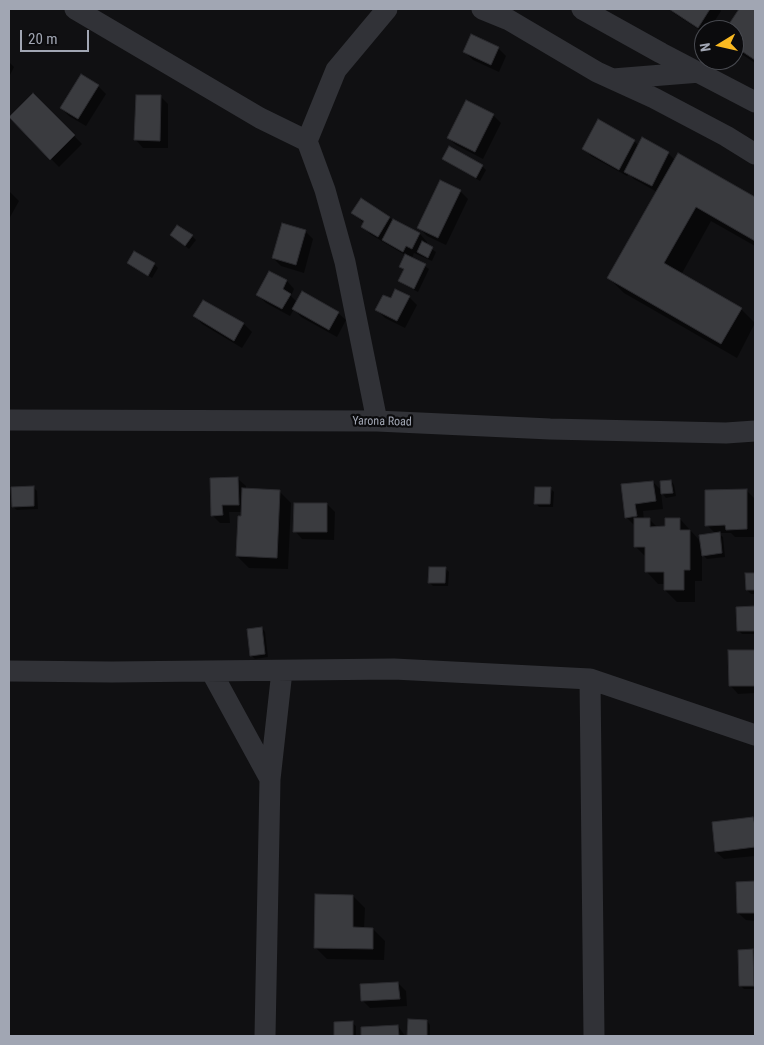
<!DOCTYPE html>
<html>
<head>
<meta charset="utf-8">
<style>
	body { margin:0 }
	#map { position:relative; width:764px; height:1045px; overflow:hidden; background:#101012; font-family:"Roboto Condensed",sans-serif }
	canvas { display:block }
	.frame { position:absolute; inset:0; border:10px solid #a1a6b3; pointer-events:none }
	.north { position:absolute; left:694px; top:20px; width:50px; height:50px; box-sizing:border-box; background:#0b0b0d; border:1px solid #47494f; border-radius:50%; rotate:261deg; font-size:14px; font-weight:700; line-height:20px; text-align:center; color:#a1a6b3 }
	.north::after { content:''; display:block; margin:auto; width:18px; height:22px; background:#fab921; clip-path:polygon(50% 0,100% 100%,50% 72%,0 100%) }
	.scale { position:absolute; left:20px; top:30px; width:69px; height:22px; box-sizing:border-box; border:2px solid #a1a6b3; border-top:0; padding-left:6px; font-size:15px; line-height:18px; white-space:nowrap; color:#a1a6b3; -webkit-text-stroke:4px #0b0b0d; paint-order:stroke }
</style>
</head>
<body>
<div id="map">
<canvas width="764" height="1045"></canvas>
<div class="frame"></div>
<div class="north">N</div>
<div class="scale">20 m</div>
</div>
<script>
const g = document.querySelector('canvas').getContext('2d');
g.lineJoin = 'round';
function fill(path, color) {
  g.fillStyle = color;
  g.fill(path, 'evenodd');
}
function poly(rows) {
  const path = new Path2D();
  for (const r of rows) {
    path.moveTo(r[0], r[1]);
    for (let i = 2; i < r.length; i += 2) path.lineTo(r[i], r[i + 1]);
  }
  return path;
}
function strokePath(path, color, width, dash) {
  g.strokeStyle = color;
  g.lineWidth = width;
  g.lineCap = dash ? 'butt' : 'round';
  g.setLineDash(dash || []);
  g.stroke(path);
}
function write(font, color, halo, rows, align = 'center') {
  g.font = font + ' "Roboto Condensed",sans-serif';
  g.lineWidth = 4.5;
  g.setLineDash([]);
  g.textBaseline = 'middle';
  g.strokeStyle = halo;
  g.fillStyle = color;
  for (const [text, x, y, turn = 0] of rows) {
    g.save();
    g.translate(x, y);
    g.rotate((+turn || 0) * Math.PI / 180);
    g.textAlign = isNaN(turn) ? turn : align;
    if (halo) g.strokeText(text, 0, 0);
    g.fillText(text, 0, 0);
    g.restore();
  }
}
const shadow = poly([
	[669,9,720,9,721,11,709,30,704,30,704,33,675,14],
	[740,9,755,9,755,63,734,49,734,30,727,30],
	[498,48,506,56,499,72,473,60,465,52],
	[9,62,14,67,9,77],
	[98,86,106,94,86,126,69,116,61,108],
	[33,94,82,144,59,167,10,117],
	[160,96,168,104,168,148,143,148,136,140],
	[493,115,501,123,483,159,456,145,448,138],
	[598,121,634,141,639,146,668,153,675,160,678,154,755,199,755,246,711,221,681,275,741,309,755,323,737,358,624,293,609,278,657,192,634,179,629,174,627,176,591,156,583,148],
	[444,159,482,166,486,170,480,181],
	[9,191,19,201,9,219],
	[460,191,468,199,446,245,427,236,419,228],
	[353,213,390,218,393,221,420,234,427,242,426,245,436,252,432,261,414,253,412,258,429,269,418,292,403,284,400,281,405,271,400,266,405,255,370,234,362,226,364,223],
	[305,231,313,239,304,273,281,266,273,258],
	[171,235,192,236,196,240,189,249],
	[128,263,154,264,158,268,152,278],
	[270,273,287,281,294,289,291,296,297,302,338,313,346,320,337,337,301,317,294,309,290,316,266,303,258,295],
	[409,297,417,305,405,328,385,318,377,310,392,300],
	[204,302,244,324,252,332,242,348,202,324,195,316],
	[238,479,246,486,246,489,279,491,291,503,288,569,249,568,237,556,242,512,229,512,230,523,220,523,212,515],
	[671,481,674,485,676,496,666,498,661,492,663,509,643,511,644,520,650,520,658,528,666,528,680,519,701,542,716,534,707,525,746,490,754,498,755,537,735,537,731,533,718,533,723,537,725,557,707,559,702,554,702,581,695,581,695,602,677,602,665,590,665,584,658,584,647,572,647,558,635,546,634,525,626,517,623,485,653,482,662,491],
	[33,487,37,491,38,509,17,510,13,507],
	[550,488,554,492,553,507,539,507,536,503],
	[327,504,335,512,334,540,302,539,295,531],
	[445,568,449,572,448,586,433,586,429,582],
	[747,574,755,574,755,594,751,594,747,590],
	[738,608,755,608,755,634,742,634,738,630],
	[262,628,265,632,268,657,255,659,251,655],
	[755,651,755,693,738,694,731,686,730,652],
	[753,818,755,821,755,856,724,859,716,852],
	[738,883,755,883,755,921,746,920,738,913],
	[353,896,365,908,364,929,373,929,385,941,384,960,327,959,315,947],
	[753,951,755,953,755,989,744,989,740,985],
	[398,983,406,991,407,1006,370,1008,362,1000],
	[409,1020,427,1021,430,1025,430,1036,409,1036],
	[352,1023,356,1026,356,1036,335,1036,335,1024],
	[398,1026,405,1036,362,1036,362,1028]
]);
const building = poly([
	[669,9,710,9,698,28,669,9],
	[739,9,755,9,755,60,734,46,734,30,725,30,739,9],
	[471,34,499,47,491,65,463,52,471,34],
	[81,74,99,85,78,119,60,108,81,74],
	[33,93,75,135,50,160,9,117,33,93],
	[136,95,161,95,160,141,134,140,136,95],
	[466,100,494,114,475,152,447,138,466,100],
	[598,119,635,140,619,170,582,149,598,119],
	[642,137,669,152,652,186,624,172,642,137],
	[449,146,483,165,476,178,442,159,449,146],
	[678,153,755,197,755,241,696,207,664,263,742,308,721,344,607,278,678,153],
	[440,180,461,190,438,238,417,228,440,180],
	[361,198,390,217,378,237,361,227,364,221,351,213,361,198],
	[393,219,420,233,412,249,406,246,403,252,382,240,393,219],
	[282,223,306,230,296,265,272,258,282,223],
	[177,225,193,235,185,246,170,235,177,225],
	[422,241,433,247,428,258,417,252,422,241],
	[134,251,155,263,148,276,127,263,134,251],
	[405,254,426,264,414,289,398,281,404,269,399,267,405,254],
	[269,271,287,280,283,289,291,294,282,309,256,295,269,271],
	[395,289,410,296,397,321,375,310,383,295,391,298,395,289],
	[302,291,339,312,329,330,292,309,302,291],
	[203,300,244,323,234,341,193,316,203,300],
	[238,477,239,505,222,505,223,515,211,516,210,478,238,477],
	[671,480,673,493,661,494,660,481,671,480],
	[653,481,656,501,635,504,637,516,625,518,621,484,653,481],
	[34,486,34,506,12,507,11,487,34,486],
	[535,487,551,487,550,504,534,504,535,487],
	[242,488,280,490,277,558,236,556,238,516,241,516,242,488],
	[747,489,747,529,726,530,725,525,705,526,705,490,747,489],
	[294,503,327,503,327,532,293,532,294,503],
	[634,518,650,518,650,527,665,526,665,518,680,518,680,530,690,530,690,570,684,570,684,590,664,590,664,572,645,572,645,547,634,547,634,518],
	[720,532,722,553,702,556,699,535,720,532],
	[429,567,446,567,445,583,428,583,429,567],
	[745,573,755,573,755,590,746,590,745,573],
	[755,606,755,631,737,631,736,607,755,606],
	[262,627,265,654,250,656,247,629,262,627],
	[728,650,755,650,755,686,729,686,728,650],
	[753,817,755,825,755,847,715,852,712,822,753,817],
	[755,881,755,913,737,913,736,882,755,881],
	[315,894,353,895,353,927,373,928,373,949,314,948,315,894],
	[753,949,754,986,739,986,738,950,753,949],
	[398,982,400,999,361,1001,360,984,398,982],
	[408,1019,427,1020,427,1036,407,1036,408,1019],
	[353,1021,353,1036,334,1036,334,1022,353,1021],
	[398,1025,399,1036,361,1036,361,1027,398,1025]
]);
const street = poly([
	[75,9,260,118,307,141],
	[482,9,509,20,597,72,654,98,726,136,755,154],
	[582,9,661,53,755,102],
	[613,79,700,72],
	[9,420,377,421,550,429,726,433,755,431],
	[377,421,345,262,325,190,307,141,336,70,387,9],
	[9,671,112,672,394,669,590,679,755,735],
	[211,671,270,779],
	[590,679,594,1036],
	[265,1036,270,779,282,671]
]);
const streetNames = [
	["Yarona Road",382,422,1]
];
fill(shadow, '#0007');
fill(building, '#3a3b3f');
strokePath(building, '#2a2a2e', 1);
strokePath(street, '#313237', 21);
write('12px', '#a1a6b3', '#0b0b0d', streetNames);
</script>
</body>
</html>
